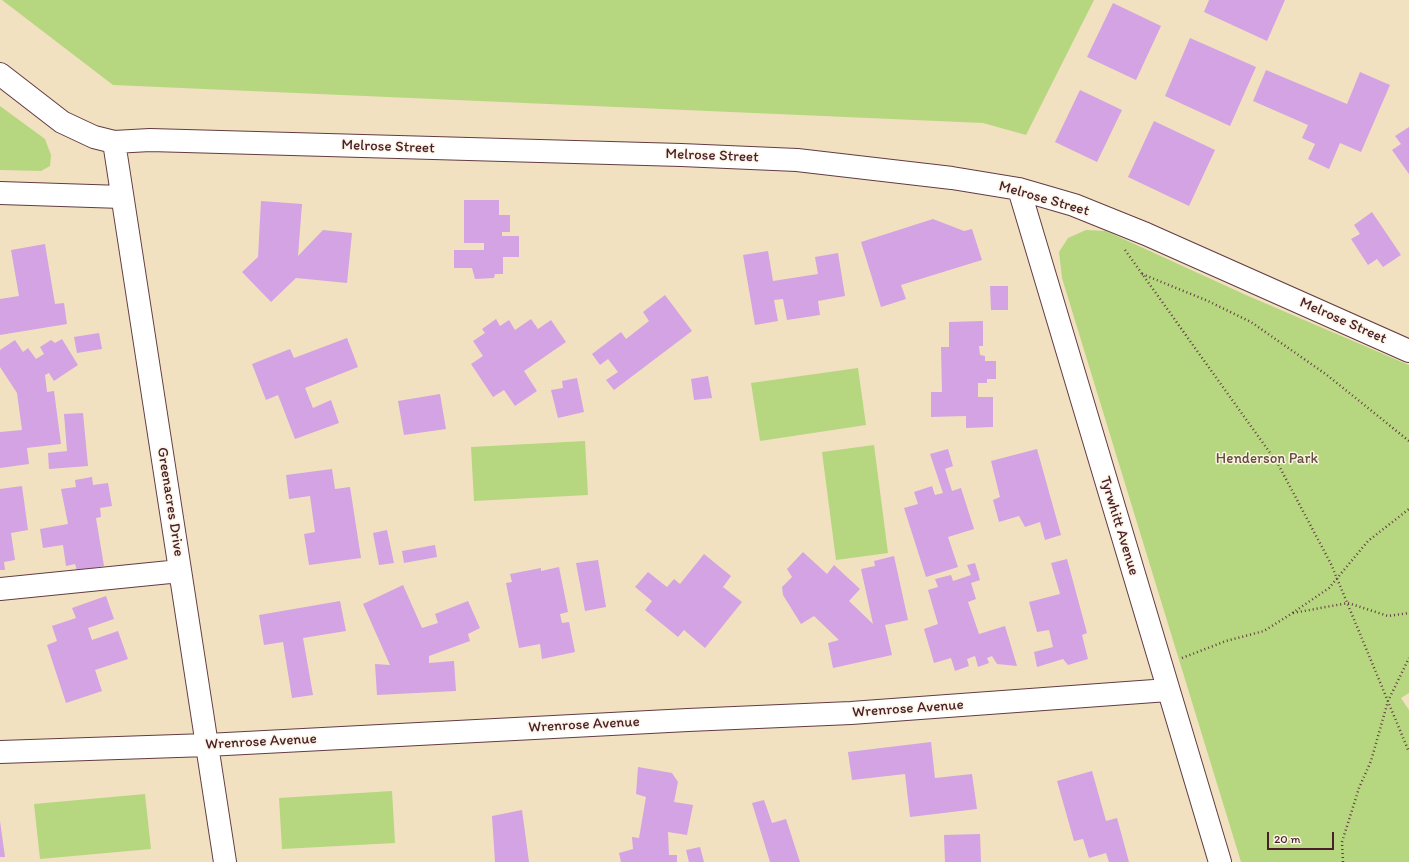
<!DOCTYPE html>
<html>
<head>
<meta charset="utf-8">
<style>
	body { margin:0 }
	#map { position:relative; width:1409px; height:862px; overflow:hidden; background:#f1e1c1; font-family:Itim,sans-serif }
	canvas { display:block }
	.scale { position:absolute; left:1267px; top:832px; width:67px; height:18px; box-sizing:border-box; border:2px solid #4a1f2b; border-top:0; padding-left:5px; font-size:12px; line-height:14px; white-space:nowrap; color:#4a1f2b; -webkit-text-stroke:3px #fcf5e5; paint-order:stroke }
</style>
</head>
<body>
<div id="map">
<canvas width="1409" height="862"></canvas>
<div class="scale">20 m</div>
</div>
<script>
const g = document.querySelector('canvas').getContext('2d');
g.lineJoin = 'round';
function fill(path, color) {
  g.fillStyle = color;
  g.fill(path, 'evenodd');
}
function poly(rows) {
  const path = new Path2D();
  for (const r of rows) {
    path.moveTo(r[0], r[1]);
    for (let i = 2; i < r.length; i += 2) path.lineTo(r[i], r[i + 1]);
  }
  return path;
}
function strokePath(path, color, width, dash) {
  g.strokeStyle = color;
  g.lineWidth = width;
  g.lineCap = dash ? 'butt' : 'round';
  g.setLineDash(dash || []);
  g.stroke(path);
}
function write(font, color, halo, rows, align = 'center') {
  g.font = font + ' Itim,sans-serif';
  g.lineWidth = 3;
  g.setLineDash([]);
  g.textBaseline = 'middle';
  g.strokeStyle = halo;
  g.fillStyle = color;
  for (const [text, x, y, turn = 0] of rows) {
    g.save();
    g.translate(x, y);
    g.rotate((+turn || 0) * Math.PI / 180);
    g.textAlign = isNaN(turn) ? turn : align;
    if (halo) g.strokeText(text, 0, 0);
    g.fillText(text, 0, 0);
    g.restore();
  }
}
const green = poly([
	[2,0,1094,0,1026,135,983,123,113,85],
	[0,106,45,139,51,155,50,166,41,171,0,170],
	[1086,230,1106,231,1246,295,1409,365,1409,693,1401,698,1409,710,1409,862,1241,862,1062,278,1059,252,1068,238],
	[858,368,866,425,760,441,751,383],
	[585,441,588,495,474,501,471,447],
	[874,445,888,553,836,560,822,452],
	[392,791,395,843,282,849,279,798],
	[145,794,151,849,40,859,34,804]
]);
const building = poly([
	[1209,0,1285,0,1267,41,1204,12],
	[1113,3,1161,26,1136,80,1087,57],
	[1190,38,1256,67,1230,126,1165,96],
	[1266,70,1347,104,1360,72,1390,85,1361,152,1340,143,1329,169,1308,159,1315,144,1302,138,1308,125,1253,101],
	[1080,90,1122,110,1097,162,1055,142],
	[1154,121,1215,150,1189,206,1128,177],
	[1409,127,1409,174,1392,150,1401,144,1395,136],
	[464,200,499,200,499,215,510,215,510,232,502,232,502,236,519,236,519,257,503,257,503,274,495,274,494,278,475,279,472,268,454,268,454,250,484,250,484,243,464,243],
	[261,201,302,204,298,256,323,230,352,233,347,283,296,278,271,302,242,272,258,257],
	[1372,212,1401,255,1383,267,1377,259,1368,265,1351,239,1360,234,1354,225],
	[933,219,964,231,972,229,982,260,901,285,906,299,881,307,861,242],
	[45,244,55,304,64,303,67,324,0,335,0,299,19,296,11,250],
	[768,251,773,281,818,274,815,257,838,253,845,296,818,301,820,315,787,320,783,299,774,300,778,321,755,325,743,255],
	[990,286,1008,286,1008,310,991,310],
	[665,295,692,331,614,390,606,380,618,372,608,359,600,365,592,354,621,332,626,339,649,321,643,312],
	[496,319,500,326,509,320,515,330,531,319,538,329,551,320,566,342,524,371,537,391,515,406,504,390,493,397,471,364,483,356,473,341,485,333,482,329],
	[983,321,983,346,979,346,980,355,985,356,985,361,996,361,996,379,987,379,987,383,978,383,978,397,993,397,993,427,966,428,966,416,931,417,931,392,942,392,941,347,949,347,949,322],
	[99,333,102,349,77,353,74,337],
	[347,338,358,367,305,388,313,408,331,400,339,423,295,439,278,395,266,400,252,364,290,349,294,358],
	[62,339,78,365,54,381,49,373,45,375,47,392,54,391,61,444,27,448,29,464,0,468,0,432,22,430,17,393,0,367,0,350,15,340,23,352,28,348,36,359,44,354,40,347,51,340,55,343],
	[708,376,712,398,694,400,691,379],
	[577,378,584,412,558,418,551,390,563,388,562,381],
	[440,394,446,429,404,435,398,401],
	[83,413,88,466,49,469,48,453,67,451,64,414],
	[948,449,953,466,945,469,952,491,961,488,974,529,948,537,958,567,926,577,904,508,918,504,914,492,932,486,935,495,943,493,930,454],
	[1037,449,1061,535,1045,540,1040,522,1025,527,1019,516,999,522,993,500,1000,497,991,461],
	[332,469,335,489,350,487,361,558,309,565,304,534,315,532,310,496,289,499,286,475],
	[92,477,93,485,108,483,112,506,100,508,101,517,96,518,104,566,77,571,75,564,66,566,63,545,43,548,40,529,68,524,61,489,76,487,75,480],
	[22,486,28,530,11,533,15,560,4,562,5,570,0,570,0,489],
	[387,530,394,563,379,565,373,533],
	[435,545,437,557,404,563,402,551],
	[803,552,827,574,834,565,860,589,849,601,873,624,861,569,875,566,874,561,894,556,908,620,885,625,892,655,833,668,828,643,839,640,814,616,801,624,783,595,782,587,792,577,787,569],
	[704,554,731,576,723,587,742,602,705,648,684,630,678,637,645,610,652,601,635,587,648,572,667,587,674,579,680,584],
	[1067,559,1087,633,1082,635,1088,659,1068,665,1063,659,1037,667,1034,652,1053,647,1049,630,1037,632,1029,602,1060,594,1051,563],
	[598,560,606,607,585,611,576,563],
	[975,563,980,580,971,583,976,599,968,602,979,634,1005,626,1017,666,997,664,992,656,987,658,989,663,978,667,975,656,967,659,969,666,955,671,951,658,934,663,924,629,938,624,928,590,938,587,935,579,951,575,953,581,971,575,967,565],
	[559,567,568,612,560,614,562,623,569,622,575,652,542,659,540,644,519,648,506,583,512,582,510,574,541,568,541,571],
	[403,585,422,628,438,623,435,614,468,601,480,628,468,634,470,641,429,656,429,663,454,661,456,691,377,695,375,664,390,665,363,604],
	[106,596,114,619,88,628,92,640,118,631,128,659,95,670,102,691,66,703,47,645,57,641,52,626,76,618,72,608],
	[340,601,346,631,303,638,313,695,292,698,283,642,264,645,259,615],
	[931,742,935,778,972,774,977,809,910,817,905,774,852,780,848,752],
	[638,767,672,773,678,782,674,802,693,805,687,835,668,832,669,855,677,855,677,862,621,862,619,853,633,849,632,837,639,838,646,797,636,794],
	[1092,771,1106,821,1117,818,1129,862,1109,862,1106,853,1089,858,1083,839,1074,841,1057,781],
	[764,800,772,823,786,819,800,862,770,862,752,803],
	[522,810,529,862,495,862,492,816],
	[0,821,5,857,0,857],
	[980,834,981,862,945,862,944,835],
	[700,847,704,862,689,862,686,850]
]);
const path = poly([
	[1125,250,1278,464,1331,564,1409,752],
	[1142,274,1208,301,1251,322,1327,375,1409,441],
	[1293,613,1348,603,1388,616,1409,613],
	[1182,658,1226,641,1264,631,1291,614,1329,588,1368,541,1409,509],
	[1343,862,1342,842,1359,788,1371,761,1388,701,1409,658]
]);
const minor = poly([
	[0,74,62,122,94,137,114,142,150,140,681,155,797,160,952,178,1019,189,1074,205,1146,234,1409,351],
	[114,142,225,862],
	[1019,189,1220,862],
	[0,193,122,197],
	[0,589,180,571],
	[0,752,207,745,688,720,851,713,1168,690]
]);
const streetNames = [
	["Melrose Street",388,147,2],
	["Melrose Street",712,156,2],
	["Melrose Street",1044,199,16],
	["Melrose Street",1343,321,24],
	["Greenacres Drive",170,502,81],
	["Tyrwhitt Avenue",1119,526,73],
	["Wrenrose Avenue",908,709,-4],
	["Wrenrose Avenue",584,725,-3],
	["Wrenrose Avenue",261,742,-3]
];
const parkNames = [
	["Henderson Park",1267,459]
];
fill(green, '#b6d77f');
fill(building, '#d3a3e3');
strokePath(minor, '#633c42', 24);
strokePath(path, '#633c42', 2.5, [1, 3]);
strokePath(minor, '#fff', 22);
write('15px', '#4a1f2b', '#fcf5e5', streetNames);
write('15px', '#654d40', '#fcf5e5', parkNames);
</script>
</body>
</html>
